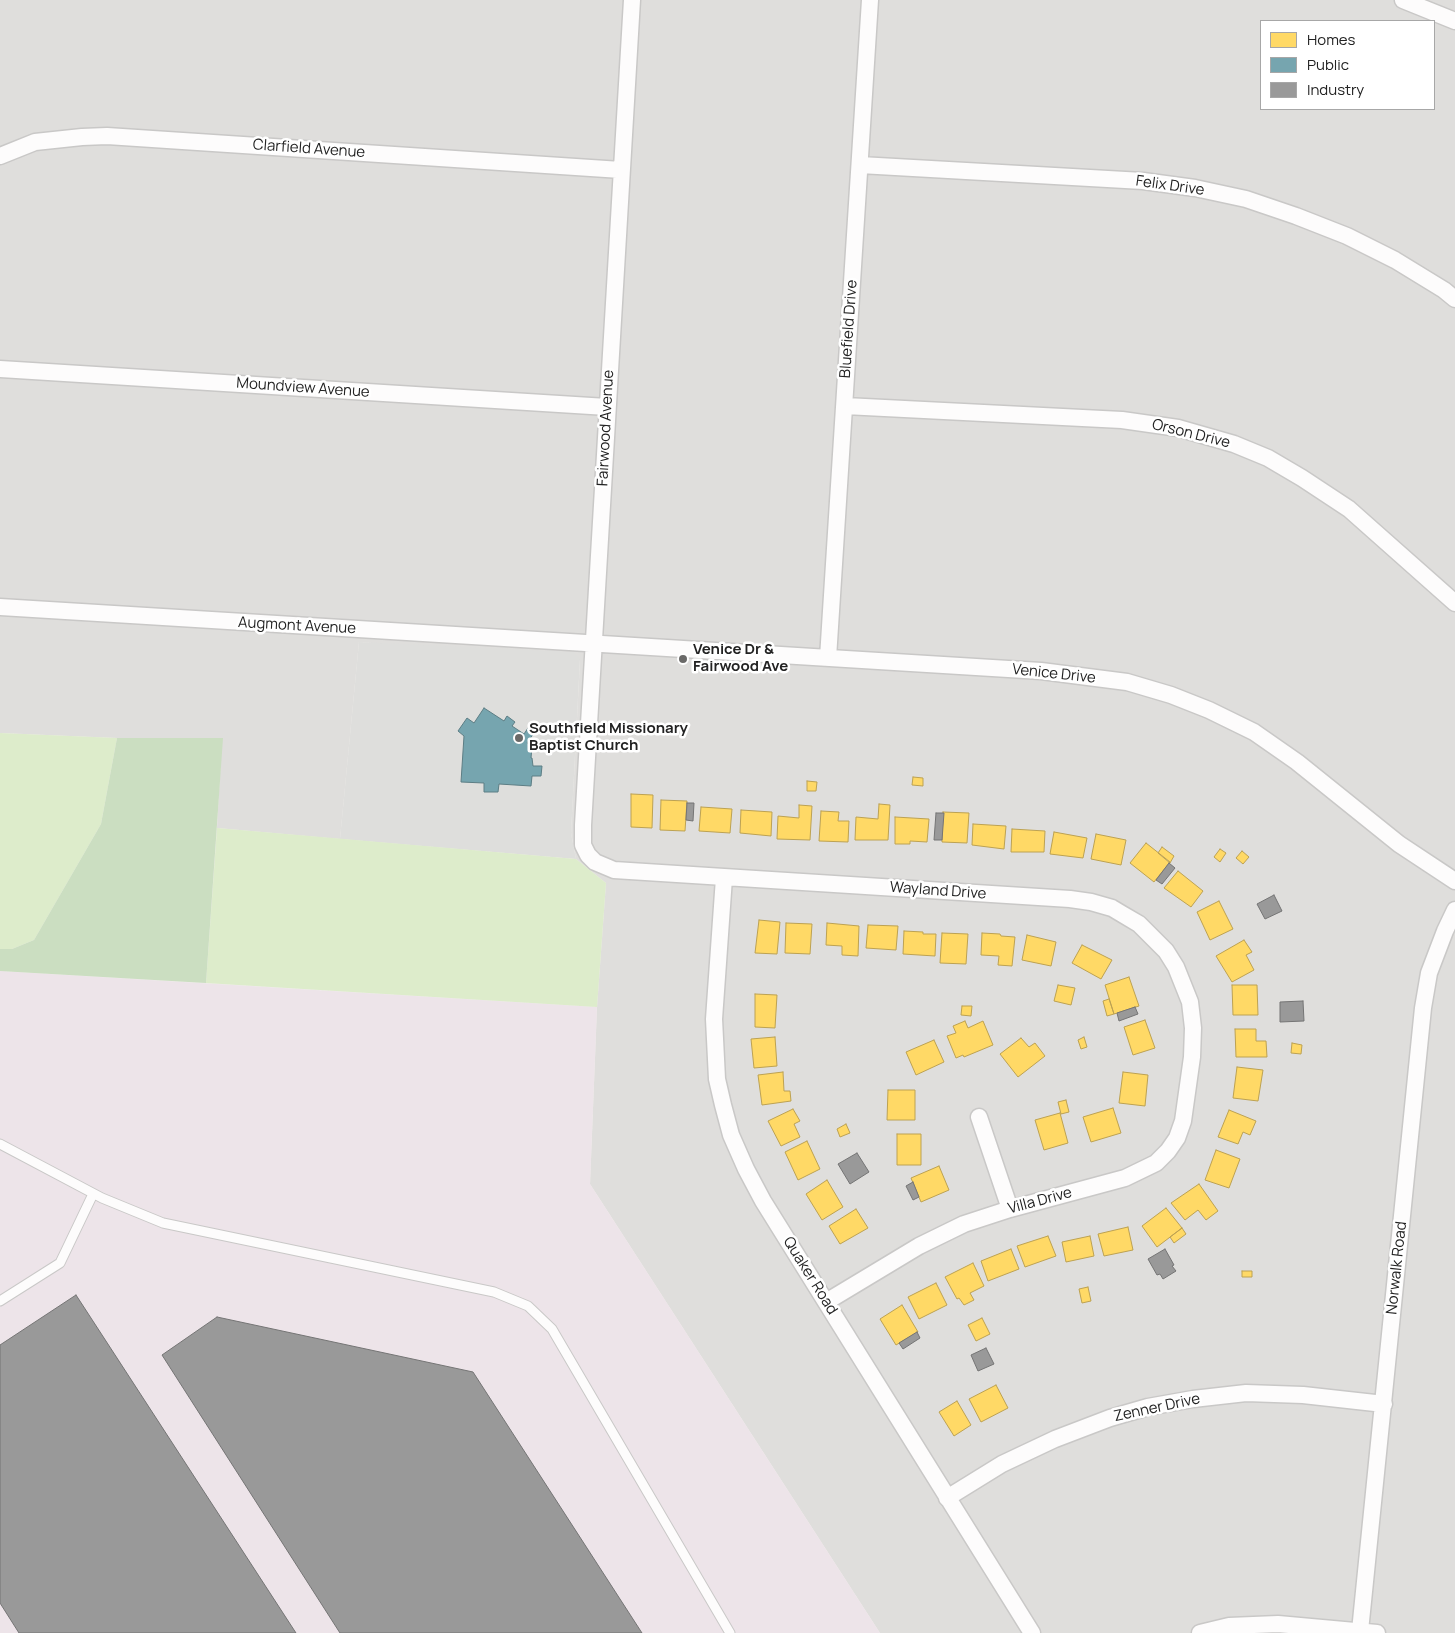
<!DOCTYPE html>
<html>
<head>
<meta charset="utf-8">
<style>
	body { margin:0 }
	#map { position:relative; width:1455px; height:1633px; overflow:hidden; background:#f0eeeb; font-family:Manrope,sans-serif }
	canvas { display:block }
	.legend { position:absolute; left:1260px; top:20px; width:175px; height:90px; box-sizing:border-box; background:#fff; border:1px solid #a7a7a7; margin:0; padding:6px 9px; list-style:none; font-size:15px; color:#222 }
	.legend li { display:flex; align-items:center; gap:10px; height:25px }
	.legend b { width:25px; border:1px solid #a7a7a7 }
</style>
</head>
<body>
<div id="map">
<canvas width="1455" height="1633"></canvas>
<ul class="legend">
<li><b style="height:14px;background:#ffd966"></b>Homes</li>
<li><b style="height:14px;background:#76a5af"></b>Public</li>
<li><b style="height:14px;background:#999"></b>Industry</li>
</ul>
</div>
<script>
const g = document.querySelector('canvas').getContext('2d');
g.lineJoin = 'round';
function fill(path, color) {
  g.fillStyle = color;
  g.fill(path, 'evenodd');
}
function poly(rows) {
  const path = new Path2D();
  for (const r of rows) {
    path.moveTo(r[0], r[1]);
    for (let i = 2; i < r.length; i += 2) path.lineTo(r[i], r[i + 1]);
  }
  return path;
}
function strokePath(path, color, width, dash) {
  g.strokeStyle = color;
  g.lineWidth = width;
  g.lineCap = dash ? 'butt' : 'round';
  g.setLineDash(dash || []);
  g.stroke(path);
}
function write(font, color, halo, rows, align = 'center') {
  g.font = font + ' Manrope,sans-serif';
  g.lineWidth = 5;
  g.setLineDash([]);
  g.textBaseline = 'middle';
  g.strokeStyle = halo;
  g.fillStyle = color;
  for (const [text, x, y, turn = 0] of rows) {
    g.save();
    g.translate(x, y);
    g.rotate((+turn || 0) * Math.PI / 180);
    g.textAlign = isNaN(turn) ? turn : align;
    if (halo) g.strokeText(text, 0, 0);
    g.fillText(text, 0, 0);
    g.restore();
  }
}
const residential = poly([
	[0,0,1455,0,1455,1633,880,1633,590,1184,597,1007,606,883,576,859,571,833,580,660,359,642,340,839,217,828,222,738,117,738,0,733],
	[1261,21,1434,21,1434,109,1261,109]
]);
const industrial = poly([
	[0,971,597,1007,590,1184,880,1633,0,1633]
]);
const religious = poly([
	[359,642,572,652,580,659,571,833,576,859,340,839]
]);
const grass = poly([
	[0,733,117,738,101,824,34,940,12,949,0,949],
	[217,828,576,859,606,883,597,1007,206,983]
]);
const forest = poly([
	[117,738,223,738,206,983,0,971,0,949,12,949,34,940,101,824]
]);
const homes = poly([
	[913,777,923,778,923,786,912,785,913,777],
	[807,781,817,782,816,791,807,791,807,781],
	[631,794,653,795,652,828,631,827,631,794],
	[661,800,687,801,685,831,660,830,661,800],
	[879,804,890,805,888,840,855,840,856,817,878,819,879,804],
	[799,805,812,806,810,840,777,839,778,816,799,818,799,805],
	[701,807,732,809,730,833,699,831,701,807],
	[741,810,772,812,771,836,740,833,741,810],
	[821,811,839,812,838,821,849,821,848,842,819,841,821,811],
	[943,812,969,813,967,843,942,842,943,812],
	[895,817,929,819,927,842,910,841,910,844,895,844,895,817],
	[973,824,1006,826,1004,849,972,845,973,824],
	[1012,829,1045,831,1044,852,1011,852,1012,829],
	[1054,832,1087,838,1083,858,1050,854,1054,832],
	[1096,834,1126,840,1121,865,1091,859,1096,834],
	[1146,843,1170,862,1154,882,1130,863,1146,843],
	[1162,847,1174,856,1170,863,1158,853,1162,847],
	[1220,849,1226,853,1220,862,1214,857,1220,849],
	[1242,851,1249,857,1243,864,1236,858,1242,851],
	[1178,871,1203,891,1191,907,1164,888,1178,871],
	[1219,901,1233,929,1210,940,1197,912,1219,901],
	[759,920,780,922,777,954,755,953,759,920],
	[786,923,812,924,810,954,785,953,786,923],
	[827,923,859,926,858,956,842,955,842,946,826,945,827,923],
	[868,925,898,926,896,950,866,948,868,925],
	[904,931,923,932,923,934,936,934,935,956,903,954,904,931],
	[942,933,968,934,966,964,940,963,942,933],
	[982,933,1000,934,1001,936,1015,937,1012,966,998,965,999,956,981,955,982,933],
	[1027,935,1056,942,1051,966,1022,960,1027,935],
	[1244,940,1252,952,1246,955,1254,970,1232,982,1216,956,1244,940],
	[1082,945,1112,960,1101,979,1072,963,1082,945],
	[1129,977,1139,1006,1114,1014,1105,985,1129,977],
	[1058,985,1075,988,1071,1005,1054,1001,1058,985],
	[1232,985,1257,985,1258,1015,1233,1015,1232,985],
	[755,994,777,995,775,1028,755,1027,755,994],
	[1109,999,1114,1014,1107,1016,1103,1001,1109,999],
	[962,1006,972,1006,971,1016,961,1015,962,1006],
	[1145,1020,1155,1048,1133,1055,1124,1027,1145,1020],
	[965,1021,968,1028,983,1021,993,1045,964,1057,963,1055,956,1058,947,1036,956,1033,953,1026,965,1021],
	[1235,1029,1256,1029,1256,1041,1266,1041,1267,1057,1236,1057,1235,1029],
	[775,1037,777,1066,754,1068,751,1039,775,1037],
	[1084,1037,1087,1047,1081,1049,1078,1040,1084,1037],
	[1021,1038,1029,1047,1035,1043,1045,1056,1018,1077,1000,1054,1021,1038],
	[934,1040,944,1062,916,1075,906,1052,934,1040],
	[1292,1043,1302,1045,1301,1054,1291,1053,1292,1043],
	[1237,1067,1263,1070,1258,1101,1233,1098,1237,1067],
	[783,1072,784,1091,790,1091,791,1101,762,1105,758,1075,783,1072],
	[1123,1072,1148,1075,1145,1106,1119,1103,1123,1072],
	[888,1090,915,1090,915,1120,887,1120,888,1090],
	[1066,1100,1069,1112,1061,1114,1058,1102,1066,1100],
	[1113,1108,1121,1133,1091,1142,1083,1117,1113,1108],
	[793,1109,800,1121,794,1124,800,1137,781,1146,768,1121,793,1109],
	[1229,1110,1256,1121,1250,1135,1243,1132,1238,1144,1218,1137,1229,1110],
	[1060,1113,1068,1143,1044,1150,1035,1120,1060,1113],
	[846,1124,850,1133,840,1137,837,1129,846,1124],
	[897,1134,921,1134,921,1165,897,1165,897,1134],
	[807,1141,820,1169,798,1180,785,1152,807,1141],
	[1216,1150,1240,1159,1229,1188,1205,1180,1216,1150],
	[939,1166,949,1190,921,1202,911,1178,939,1166],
	[827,1180,843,1207,822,1220,806,1194,827,1180],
	[1199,1184,1218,1211,1206,1220,1198,1210,1185,1220,1171,1203,1199,1184],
	[1166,1208,1182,1228,1157,1247,1142,1226,1166,1208],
	[856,1209,868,1228,840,1244,829,1226,856,1209],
	[1128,1227,1133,1250,1104,1256,1098,1234,1128,1227],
	[1182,1228,1186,1234,1174,1243,1170,1237,1182,1228],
	[1048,1236,1056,1256,1025,1267,1017,1246,1048,1236],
	[1090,1236,1094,1256,1066,1262,1062,1242,1090,1236],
	[1011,1249,1019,1269,988,1281,981,1261,1011,1249],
	[973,1263,984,1286,970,1293,974,1300,964,1305,959,1298,957,1299,945,1277,973,1263],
	[1242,1271,1252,1271,1252,1277,1242,1277,1242,1271],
	[936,1283,947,1305,919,1319,908,1297,936,1283],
	[1088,1287,1091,1301,1082,1303,1079,1289,1088,1287],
	[902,1305,918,1332,896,1345,880,1319,902,1305],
	[982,1318,990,1334,976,1341,968,1325,982,1318],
	[996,1385,1008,1408,981,1422,969,1399,996,1385],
	[957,1401,971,1425,954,1436,939,1412,957,1401]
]);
const public = poly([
	[484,708,504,721,507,716,515,722,512,726,524,734,528,728,534,733,527,743,532,747,531,758,532,758,533,766,542,766,541,776,532,776,531,786,499,784,498,792,484,792,484,783,461,782,464,736,458,731,467,718,474,723,484,708]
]);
const industry = poly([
	[687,803,694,803,693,821,686,820,687,803],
	[936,813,944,813,942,840,934,840,936,813],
	[1169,863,1175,868,1162,884,1156,880,1169,863],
	[1274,895,1282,911,1265,919,1257,904,1274,895],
	[1303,1001,1304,1021,1280,1022,1280,1002,1303,1001],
	[1135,1007,1138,1014,1119,1021,1117,1013,1135,1007],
	[857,1153,869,1172,850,1184,838,1164,857,1153],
	[913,1182,919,1197,913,1200,906,1186,913,1182],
	[1165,1249,1174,1265,1172,1266,1176,1271,1163,1279,1160,1274,1157,1275,1148,1259,1165,1249],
	[76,1295,296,1633,19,1633,0,1603,0,1345,76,1295],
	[217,1317,473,1372,642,1633,340,1633,162,1355,217,1317],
	[917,1332,920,1338,903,1349,899,1343,917,1332],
	[986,1348,994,1364,978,1371,971,1355,986,1348]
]);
const service = poly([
	[0,1144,102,1198,163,1223,494,1292,528,1306,552,1329,730,1633],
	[0,1301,60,1263,93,1194]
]);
const minor = poly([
	[632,0,583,825,583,845,588,855,595,862,614,870,1070,899,1091,902,1112,908,1122,914,1139,924,1166,951,1176,967,1190,1002,1193,1028,1192,1057,1183,1121,1177,1138,1168,1151,1156,1163,1125,1178,1010,1209,964,1224,919,1246,826,1302],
	[1403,0,1455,21],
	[0,156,35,142,82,137,107,136,621,170],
	[860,165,1143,181,1195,188,1246,199,1296,216,1347,236,1395,260,1444,290,1455,299],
	[0,369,607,407],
	[845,406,1122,420,1178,428,1234,444,1268,458,1302,478,1349,509,1455,603],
	[0,607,1041,671,1127,682,1171,695,1209,710,1254,732,1297,762,1399,844,1455,881],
	[828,658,870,0],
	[724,878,714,1019,717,1079,723,1105,731,1135,746,1169,763,1201,1032,1633],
	[979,1117,1010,1209],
	[947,1498,1002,1464,1055,1439,1110,1418,1148,1407,1193,1399,1246,1393,1303,1395,1384,1404],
	[1360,1631,1423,1008,1429,973,1445,931,1455,910],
	[1200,1633,1229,1626,1278,1624,1377,1633]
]);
const markers = [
	[683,659,5,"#6a6968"],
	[519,738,5,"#6a6968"]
];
const streetNames = [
	["Clarfield Avenue",309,149,4],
	["Felix Drive",1170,186,8],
	["Bluefield Drive",849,329,-86],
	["Moundview Avenue",303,388,4],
	["Fairwood Avenue",606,428,-87],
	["Orson Drive",1191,434,14],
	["Augmont Avenue",297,626,3],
	["Venice Drive",1054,674,6],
	["Wayland Drive",938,891,4],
	["Villa Drive",1040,1201,-15],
	["Norwalk Road",1397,1268,-84],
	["Quaker Road",810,1276,58],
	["Zenner Drive",1157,1408,-12]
];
const poiNames = [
	["Venice Dr &",693,650],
	["Fairwood Ave",693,667],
	["Southfield Missionary",529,729],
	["Baptist Church",529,746]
];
fill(residential, '#dfdedc');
fill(industrial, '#ede4e9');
fill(religious, '#dededc');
fill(grass, '#ddeccb');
fill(forest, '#cbdec1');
fill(homes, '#ffd966');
strokePath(homes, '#bda252', 1);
fill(public, '#76a5af');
strokePath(public, '#5d7e85', 1);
fill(industry, '#999');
strokePath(industry, '#757575', 1);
strokePath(service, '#c9c8c7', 11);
strokePath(minor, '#c9c8c7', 19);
strokePath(service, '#fdfcfc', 9);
strokePath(minor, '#fdfcfc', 16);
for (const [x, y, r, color] of markers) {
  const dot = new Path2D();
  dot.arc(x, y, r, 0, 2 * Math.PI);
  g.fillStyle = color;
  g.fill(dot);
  strokePath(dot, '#fff', 2);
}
write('15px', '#222', '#fff', streetNames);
write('bold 15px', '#222', '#fff', poiNames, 'left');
</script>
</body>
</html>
